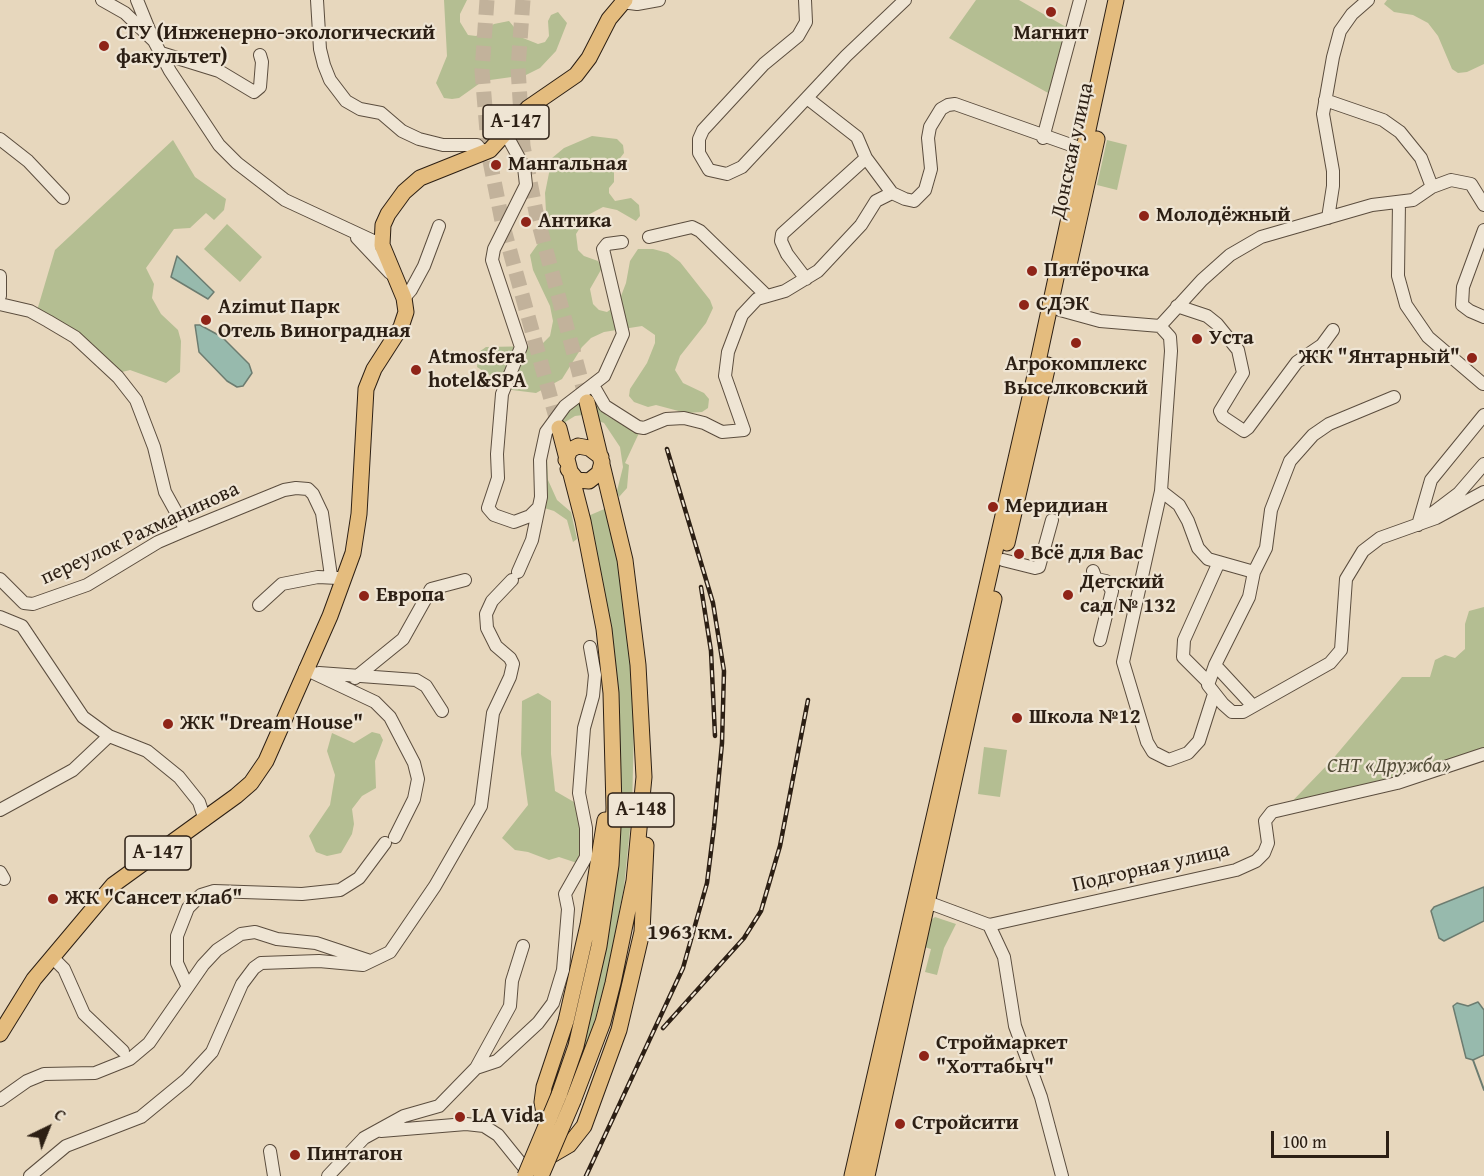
<!DOCTYPE html>
<html>
<head>
<meta charset="utf-8">
<style>
	body { margin:0 }
	#map { position:relative; width:1484px; height:1176px; overflow:hidden; background:#e7d7bd; font-family:"Gentium Book Plus",serif }
	canvas { display:block }
	.north { position:absolute; left:18px; top:1098px; width:60px; height:60px; -webkit-text-stroke:4px #efe5d4; paint-order:stroke; rotate:43deg; font-size:16px; font-weight:700; line-height:24px; text-align:center; color:#2c1f14 }
	.north::after { content:''; display:block; margin:auto; width:21px; height:27px; background:#2c1f14; clip-path:polygon(50% 0,100% 100%,50% 72%,0 100%) }
	.scale { position:absolute; left:1271px; top:1131px; width:118px; height:27px; box-sizing:border-box; border:3px solid #2c1f14; border-top:0; padding-left:8px; font-size:18px; line-height:21px; white-space:nowrap; color:#2c1f14; -webkit-text-stroke:4px #efe5d4; paint-order:stroke }
</style>
</head>
<body>
<div id="map">
<canvas width="1484" height="1176"></canvas>
<div class="north">С</div>
<div class="scale">100 m</div>
</div>
<script>
const g = document.querySelector('canvas').getContext('2d');
g.lineJoin = 'round';
function fill(path, color) {
  g.fillStyle = color;
  g.fill(path, 'evenodd');
}
function poly(rows) {
  const path = new Path2D();
  for (const r of rows) {
    path.moveTo(r[0], r[1]);
    for (let i = 2; i < r.length; i += 2) path.lineTo(r[i], r[i + 1]);
  }
  return path;
}
function strokePath(path, color, width, dash) {
  g.strokeStyle = color;
  g.lineWidth = width;
  g.lineCap = dash ? 'butt' : 'round';
  g.setLineDash(dash || []);
  g.stroke(path);
}
function write(font, color, halo, rows, align = 'center') {
  g.font = font + ' "Gentium Book Plus",serif';
  g.lineWidth = 4.5;
  g.setLineDash([]);
  g.textBaseline = 'middle';
  g.strokeStyle = halo;
  g.fillStyle = color;
  for (const [text, x, y, turn = 0] of rows) {
    g.save();
    g.translate(x, y);
    g.rotate((+turn || 0) * Math.PI / 180);
    g.textAlign = isNaN(turn) ? turn : align;
    if (halo) g.strokeText(text, 0, 0);
    g.fillText(text, 0, 0);
    g.restore();
  }
}
const green = poly([
	[444,0,467,0,460,14,460,22,468,35,476,36,494,24,509,21,523,38,538,44,545,42,549,36,548,21,551,15,558,12,567,23,556,51,540,68,526,75,483,81,459,98,452,99,444,98,436,83,447,56],
	[976,0,1019,0,1066,27,1050,94,949,38],
	[1387,0,1484,0,1484,64,1467,72,1458,73,1452,69,1438,36,1428,23,1413,15,1394,12,1384,4],
	[592,136,617,139,623,145,624,153,614,166,614,182,609,188,609,193,615,201,631,198,639,205,640,216,636,221,617,210,603,207,588,215,576,234,578,250,584,256,598,261,602,268,590,289,593,304,599,310,607,312,618,304,626,283,630,261,638,249,653,249,668,253,680,262,710,300,713,308,706,323,680,356,675,370,683,383,704,393,709,399,708,408,702,412,686,413,656,405,648,407,634,402,629,396,630,389,647,363,655,343,655,335,642,326,604,332,591,338,582,347,562,379,536,393,512,390,477,367,479,352,486,347,540,346,550,336,553,321,550,306,533,270,530,255,547,231,545,193,552,158,564,148],
	[173,140,195,177,226,199,224,210,214,220,206,213,190,228,174,229,146,268,154,284,152,298,161,314,178,330,181,341,180,372,166,383,130,370,118,373,36,314,55,250],
	[1107,140,1127,145,1117,190,1097,185],
	[227,224,262,257,240,282,204,249],
	[591,394,595,404,607,416,639,433,625,463,629,465,627,488,619,497,617,491,623,467,620,447,604,423,583,415,575,416,562,424,552,436,547,456,548,480,557,500,571,512,577,539,573,542,567,520,554,511,541,507,544,466,550,436,555,426,570,409],
	[609,507,623,576,620,581,631,668,634,726,632,809,624,887,607,974,589,1042,566,1103,563,1101,618,845,588,516],
	[1484,607,1484,760,1279,815,1331,761,1402,677,1430,677,1435,660,1445,655,1455,658,1465,649,1465,624,1469,611],
	[538,693,551,701,551,754,555,791,574,802,578,811,583,852,577,863,559,857,549,860,528,852,515,850,502,838,528,805,521,754,522,701],
	[372,732,380,734,383,740,375,761,376,788,362,796,352,809,354,824,352,834,341,853,327,856,316,852,309,836,330,805,335,775,327,751,332,733,354,743],
	[984,747,1007,750,1000,797,978,794],
	[935,917,956,924,944,948,937,975,925,972,931,949,924,947,931,920]
]);
const water = poly([
	[177,256,214,292,208,299,171,277,177,256],
	[195,325,200,325,222,337,249,364,252,373,243,386,237,387,227,381,199,352,195,325],
	[1484,887,1484,921,1444,941,1439,938,1431,911,1434,907,1484,887],
	[1478,1002,1484,1010,1484,1055,1473,1060,1466,1058,1453,1006,1457,1003,1468,1006,1478,1002]
]);
const stream = poly([
	[1473,1060,1484,1090]
]);
const majorTunnel = poly([
	[487,0,482,71,489,156,503,226,559,428],
	[523,0,518,68,523,146,537,217,587,402]
]);
const minor = poly([
	[102,0,125,13,154,41,170,71,219,145,237,163,285,200,382,245],
	[137,0,150,32],
	[317,0,320,49,324,65,330,80,346,101,360,109,381,113,402,131,419,139,443,145,477,145,484,153],
	[805,0,806,22,798,36,764,64,703,130,699,139,699,153,709,170,727,174,742,167,846,56,905,0],
	[622,2,637,4,659,0],
	[161,53,219,71,254,92,260,87,262,62,260,55],
	[807,98,857,137,866,158,892,193,905,199,914,201,925,190,931,169,928,138,930,127,941,109,948,105,955,104,1085,150],
	[1325,100,1383,120,1400,132,1421,158,1432,187],
	[506,134,524,167,526,185,494,249,492,260,521,347,502,394,497,454,498,478,488,508,494,515,514,522,530,516,539,507],
	[1043,138,1080,0],
	[0,139,28,161,63,198],
	[1399,202,1398,276,1406,305,1428,337,1483,384],
	[1328,218,1333,186,1333,171,1323,114,1333,57,1340,31,1352,14,1368,0],
	[1484,230,1463,287,1462,305,1470,311,1484,317],
	[649,237,692,227,700,231,767,296],
	[357,238,390,273],
	[0,276,0,296],
	[806,279,787,254,781,241,782,234,866,158],
	[404,298,411,290,424,266,439,226],
	[0,304,30,311,48,321,75,337,118,377,136,400,154,447,165,492,186,530],
	[1177,306,1207,316,1217,324,1238,350,1243,373,1220,411,1223,417,1244,431,1248,428,1297,362,1322,345,1333,330],
	[1060,310,1100,321,1160,326],
	[1160,326,1202,280,1230,255,1261,237,1372,205,1413,200,1432,187,1451,180,1471,184,1484,205],
	[1160,326,1170,337,1171,351,1161,491,1179,505,1188,521,1198,548,1208,559,1254,572],
	[594,387,605,406,638,427,644,428,666,419,684,418,704,423,722,432,744,430,725,376,728,352,742,315,757,299,785,291,818,271,861,225,876,201,892,193],
	[1394,397,1329,424,1313,435,1290,461,1271,510,1266,548,1254,572,1249,597,1215,665,1208,685,1223,704,1232,712,1243,712,1330,663,1341,650,1346,579,1363,551,1380,538,1436,518,1484,492],
	[1161,491,1123,662,1147,742,1153,752,1169,760,1188,753,1199,741,1214,694],
	[1430,515,1459,493,1484,464],
	[1418,525,1431,480,1484,415],
	[1003,560,1035,568,1039,567,1052,520],
	[1093,571,1096,579,1106,581,1112,591,1100,640],
	[518,572,532,540,541,497,540,460,546,432,565,406,604,376,623,334,603,249,607,244,622,242],
	[0,579,24,603,33,604,87,585,158,542,186,530,284,490,296,488,308,489,313,494,322,513,331,576],
	[259,605,282,584,318,577,338,578],
	[0,617,22,626,83,717,109,736,147,751,179,777,199,802,205,820],
	[1215,665,1253,706],
	[305,669,375,702,390,717,414,763,418,779,414,799,395,837],
	[319,673,416,680,426,686,442,711],
	[355,678,403,639,431,589,465,580],
	[1209,683,1183,657,1184,640,1219,562],
	[0,810,73,770,109,736],
	[0,872,4,879],
	[927,902,989,925,1236,870,1256,861,1264,853,1268,843,1265,821,1272,812,1397,783,1484,754],
	[989,925,1004,957,1015,1026,1041,1097,1062,1176],
	[53,958,64,969,84,1014,123,1051],
	[187,985,177,963,177,936,188,908,201,895,214,891,302,894,340,890,359,878,385,843],
	[476,1068,497,1061,538,1023,553,1003,563,970,568,909,565,894,586,857,586,828,579,793,584,728,593,696,595,675,590,647],
	[0,1100,27,1081,44,1074,95,1073,130,1059,149,1043,203,965,217,950,241,934,255,932,277,939,316,943,370,961],
	[381,1131,466,1124,484,1126,498,1135,531,1176],
	[270,1151,274,1176],
	[30,1176,66,1146,141,1117,186,1080,212,1052,242,984,254,968,261,963,319,961,363,965,390,952,435,886,481,806,493,713,510,677,513,664,510,658,496,646,487,628,486,614,492,601,512,580],
	[328,1176,364,1138,404,1116,439,1106,476,1068,510,1006,512,981,523,946]
]);
const major = poly([
	[1069,265,1097,139],
	[559,428,583,521,604,629,611,693,614,808,611,865,599,946,576,1046,559,1095],
	[566,460,570,450,578,446,589,448,601,457],
	[568,469,577,480,589,481,599,473,602,462],
	[1007,543,1048,365],
	[0,1034,34,979,113,885,236,796,251,783,266,761,330,616,353,553,359,514,366,389,374,369,401,327,406,312,404,298,382,245,383,225,388,214,404,192,420,178,490,150,528,108,576,75,589,58,609,19,625,0],
	[573,1101,603,1022,613,983,634,881,644,777,638,665,625,560,587,402],
	[547,1130,542,1102,544,1087,566,1021,588,925,605,820],
	[545,1159,569,1145,584,1126,619,1030,642,932,646,845],
	[852,1176,1034,380,1116,0],
	[867,1176,994,599]
]);
const rail = poly([
	[701,587,711,651,715,736],
	[663,1028,744,938,761,911,780,846,808,700],
	[586,1176,683,968,707,883,714,827,722,743,724,671,713,603,667,449]
]);
const majorBridge = poly([
	[525,1176,559,1095],
	[541,1176,573,1101]
]);
const markers = [
	[1051,12,6,"#8f2418"],
	[104,46,6,"#8f2418"],
	[496,165,6,"#8f2418"],
	[1144,216,6,"#8f2418"],
	[526,222,6,"#8f2418"],
	[1032,271,6,"#8f2418"],
	[1024,305,6,"#8f2418"],
	[206,320,6,"#8f2418"],
	[1197,339,6,"#8f2418"],
	[1076,343,6,"#8f2418"],
	[1472,358,6,"#8f2418"],
	[416,370,6,"#8f2418"],
	[993,507,6,"#8f2418"],
	[1019,554,6,"#8f2418"],
	[1068,595,6,"#8f2418"],
	[364,596,6,"#8f2418"],
	[1017,718,6,"#8f2418"],
	[168,724,6,"#8f2418"],
	[53,899,6,"#8f2418"],
	[924,1056,6,"#8f2418"],
	[460,1117,6,"#8f2418"],
	[900,1124,6,"#8f2418"],
	[295,1155,6,"#8f2418"]
];
const shields = [
	[516,122,66],
	[641,810,66],
	[158,853,66]
];
const shieldNames = [
	["А-147",516,122],
	["А-148",641,810],
	["А-147",158,853]
];
const poiNames = [
	["СГУ (Инженерно-экологический",116,34],
	["факультет)",116,58],
	["Магнит",1051,34,"center"],
	["Мангальная",508,165],
	["Молодёжный",1156,216],
	["Антика",538,222],
	["Пятёрочка",1044,271],
	["СДЭК",1036,305],
	["Azimut Парк",218,308],
	["Отель Виноградная",218,332],
	["Уста",1209,339],
	["Atmosfera",428,358],
	["hotel&SPA",428,382],
	["ЖК \"Янтарный\"",1460,358,"right"],
	["Агрокомплекс",1076,365,"center"],
	["Выселковский",1076,389,"center"],
	["Меридиан",1005,507],
	["Всё для Вас",1031,554],
	["Детский",1080,583],
	["сад № 132",1080,607],
	["Европа",376,596],
	["Школа №12",1029,718],
	["ЖК \"Dream House\"",180,724],
	["ЖК \"Сансет клаб\"",65,899],
	["Строймаркет",936,1044],
	["\"Хоттабыч\"",936,1068],
	["LA Vida",472,1117],
	["Стройсити",912,1124],
	["Пинтагон",307,1155]
];
const streetNames = [
	["Донская улица",1073,151,-78],
	["переулок Рахманинова",140,534,-25],
	["Подгорная улица",1151,868,-13]
];
const parkNames = [
	["СНТ «Дружба»",1389,767]
];
const neighbourhoodNames = [
	["1963 км.",690,933]
];
fill(green, '#b4be92');
fill(water, '#97baad');
strokePath(water, '#6c7c70', 1.5);
strokePath(stream, '#6c7c70', 2);
strokePath(majorTunnel, '#c2b29b', 15, [15, 8]);
strokePath(minor, '#5b4d3e', 14);
strokePath(major, '#2c1f14', 17);
strokePath(minor, '#efe5d4', 12);
strokePath(major, '#e4bc7e', 15);
strokePath(rail, '#2c1f14', 4.5);
strokePath(rail, '#efe5d4', 2, [7]);
strokePath(majorBridge, '#2c1f14', 17, []);
strokePath(majorBridge, '#e4bc7e', 15);
for (const [x, y, r, color] of markers) {
  const dot = new Path2D();
  dot.arc(x, y, r, 0, 2 * Math.PI);
  g.fillStyle = color;
  g.fill(dot);
  strokePath(dot, '#efe5d4', 2);
}
for (const [x, y, w] of shields) {
  const box = new Path2D();
  box.roundRect(x - w / 2, y - 17, w, 34, 4.5);
  g.fillStyle = '#efe5d4';
  g.fill(box);
  strokePath(box, '#2c1f14', 1.5);
}
write('bold 20px', '#2c1f14', null, shieldNames);
write('bold 21px', '#2c1f14', '#efe5d4', poiNames, 'left');
write('21px', '#2c1f14', '#efe5d4', streetNames);
write('italic 21px', '#554f3a', '#efe5d4', parkNames);
write('bold 22px', '#2c1f14', '#efe5d4', neighbourhoodNames);
</script>
</body>
</html>
